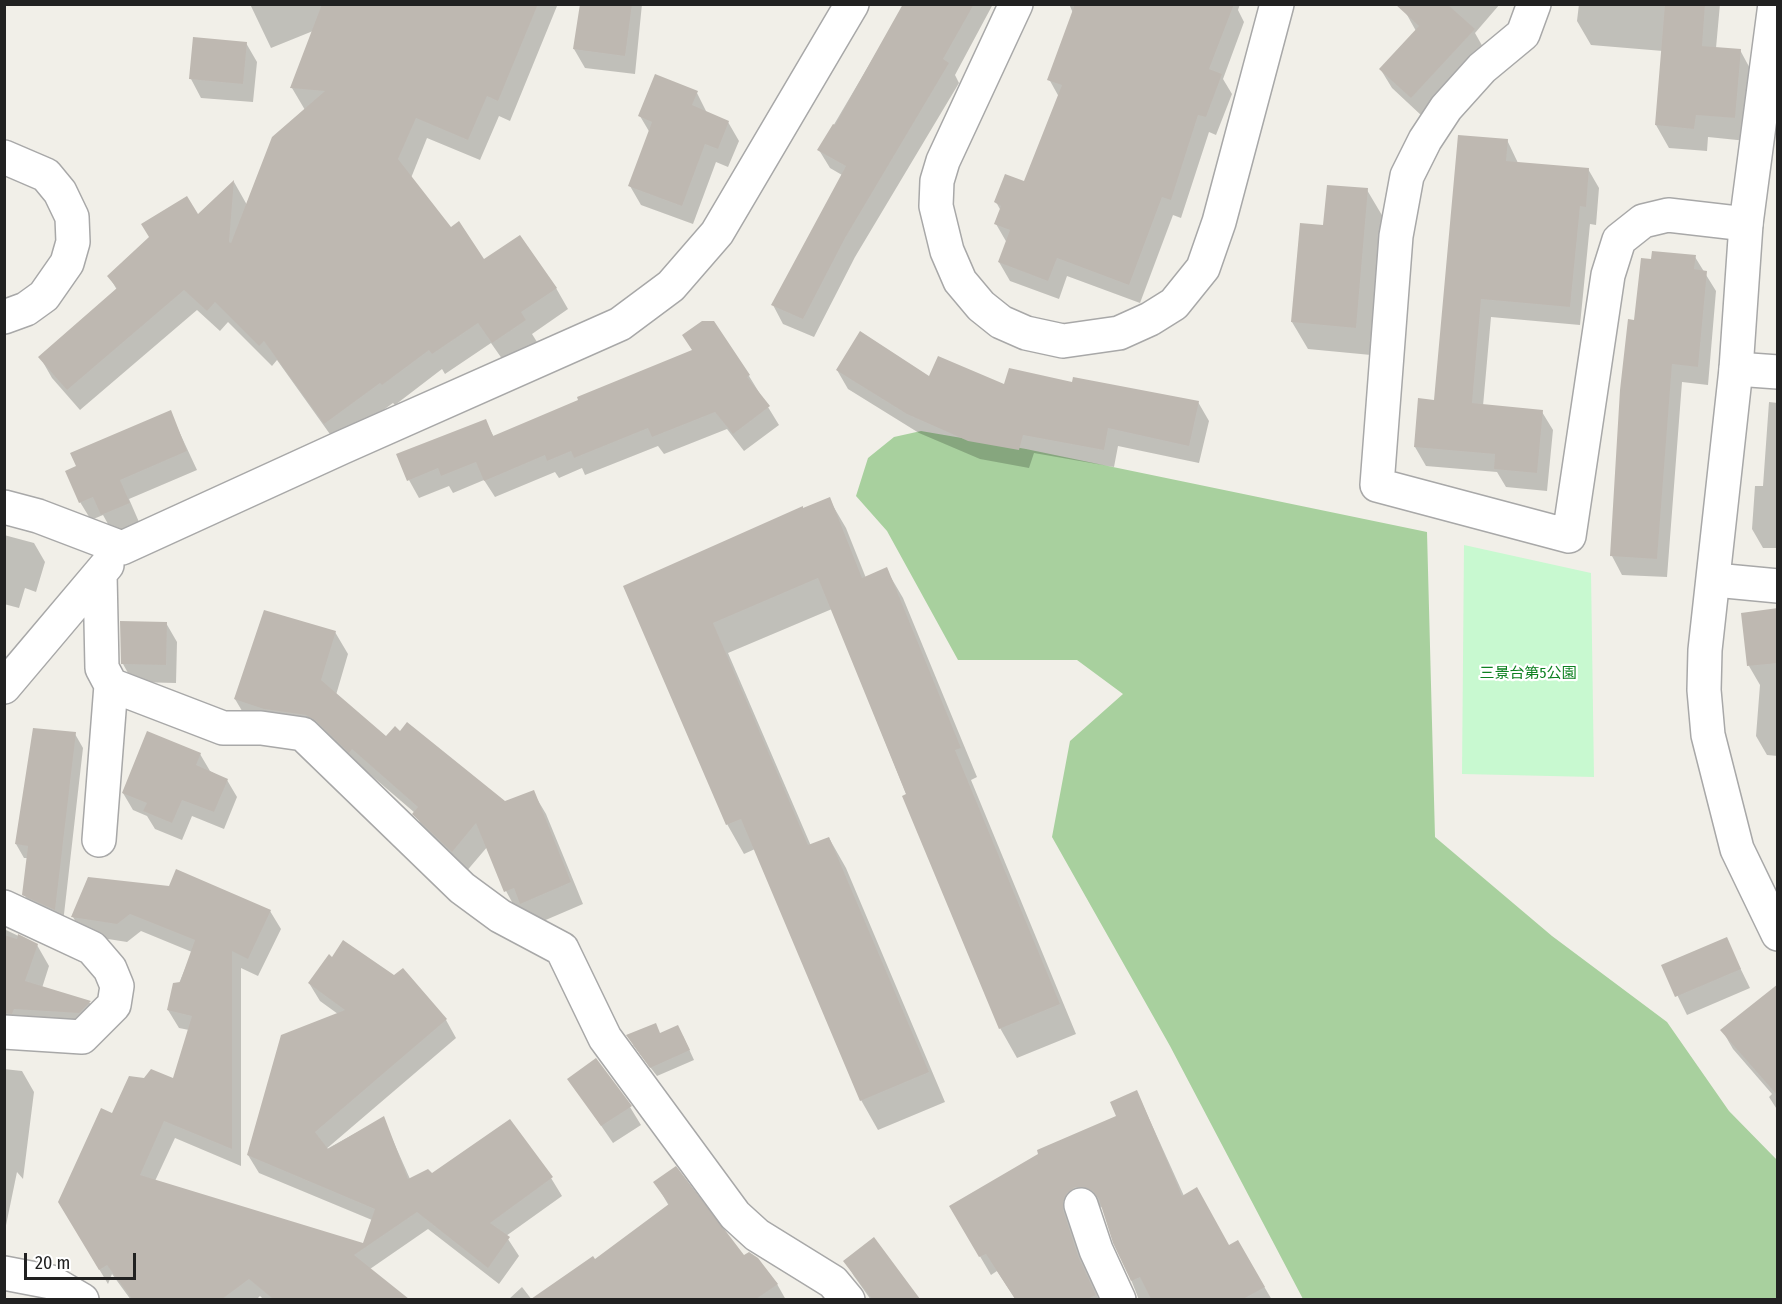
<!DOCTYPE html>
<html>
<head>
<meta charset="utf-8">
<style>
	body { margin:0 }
	#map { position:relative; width:1782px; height:1304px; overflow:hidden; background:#f1efe8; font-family:"Fira Sans Condensed",sans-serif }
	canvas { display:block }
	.frame { position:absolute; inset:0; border:6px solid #212121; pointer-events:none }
	.scale { position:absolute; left:24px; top:1253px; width:112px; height:27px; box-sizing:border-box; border:3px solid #212121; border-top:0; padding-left:8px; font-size:18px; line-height:21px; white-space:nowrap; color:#212121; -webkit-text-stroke:4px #fff; paint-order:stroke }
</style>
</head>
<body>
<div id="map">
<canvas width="1782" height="1304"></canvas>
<div class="frame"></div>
<div class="scale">20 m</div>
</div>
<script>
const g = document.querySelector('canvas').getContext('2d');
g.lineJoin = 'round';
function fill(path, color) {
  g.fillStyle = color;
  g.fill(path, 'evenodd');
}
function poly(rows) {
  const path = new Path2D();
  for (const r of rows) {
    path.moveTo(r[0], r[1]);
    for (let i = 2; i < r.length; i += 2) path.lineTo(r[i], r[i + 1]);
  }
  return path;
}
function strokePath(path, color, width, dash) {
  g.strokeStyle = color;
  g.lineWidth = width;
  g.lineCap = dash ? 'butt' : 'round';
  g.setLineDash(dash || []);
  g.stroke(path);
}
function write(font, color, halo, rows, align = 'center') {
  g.font = font + ' "Fira Sans Condensed","Noto Sans JP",sans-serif';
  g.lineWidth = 4.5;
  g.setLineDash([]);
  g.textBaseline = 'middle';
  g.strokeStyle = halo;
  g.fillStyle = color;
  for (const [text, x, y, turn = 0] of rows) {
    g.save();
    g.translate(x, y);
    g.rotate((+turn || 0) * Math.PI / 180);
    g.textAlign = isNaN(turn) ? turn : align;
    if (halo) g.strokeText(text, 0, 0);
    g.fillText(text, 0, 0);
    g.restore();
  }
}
const forest = poly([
	[921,431,1026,449,1427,532,1435,837,1552,936,1667,1022,1729,1111,1777,1160,1777,1299,1303,1299,1170,1046,1052,837,1070,741,1123,694,1077,660,958,660,887,531,856,496,868,458,894,437]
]);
const park = poly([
	[1464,545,1591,573,1594,777,1462,774]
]);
const shadow = poly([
	[250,4,557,6,510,121,499,116,480,160,427,138,411,178,451,229,484,261,556,288,568,309,532,334,537,342,505,363,491,343,445,374,442,369,395,405,393,403,337,444,277,360,272,366,228,322,220,331,197,310,80,410,52,378,40,357,117,290,109,276,198,216,234,182,247,205,305,110,292,88,313,31,271,48],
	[581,4,642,4,635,74,585,68,574,49],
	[905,4,993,4,955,75,959,83,855,257,814,337,783,324,773,305,842,175,830,168,819,150],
	[1069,4,1240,4,1238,10,1244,22,1223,79,1232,94,1216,135,1209,132,1181,218,1173,215,1140,303,1067,276,1059,299,1010,281,999,262,1007,243,996,224,1001,211,996,202,1025,183,1059,97,1049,79,1073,13],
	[1414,4,1500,4,1475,33,1484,49,1422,116,1392,88,1381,70,1416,31,1406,13],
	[1579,4,1720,4,1716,48,1740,50,1753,74,1747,141,1708,137,1707,151,1669,148,1656,125,1663,51,1591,45,1577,21],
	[246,43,257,62,253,102,201,98,191,79],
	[697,93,707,113,728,122,739,141,728,167,716,162,693,224,641,205,630,186,650,133,640,116],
	[1507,140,1518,163,1588,169,1599,188,1596,225,1590,224,1580,325,1491,317,1483,406,1542,412,1553,430,1547,491,1506,487,1497,472,1426,466,1415,447,1420,400,1436,401],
	[1367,190,1383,217,1371,355,1308,349,1292,322],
	[1695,257,1716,291,1708,385,1682,382,1667,577,1622,575,1612,556,1621,390,1635,322],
	[684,336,749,376,779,425,744,451,727,429,664,454,658,446,585,475,582,468,559,478,555,472,495,497,484,480,453,493,449,486,419,498,409,480,485,421,494,437,693,351],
	[837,370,1198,402,1209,421,1199,463,1118,446,1114,467,1034,453,1029,468,980,459,919,433,848,389],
	[1769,402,1778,403,1778,548,1763,548,1752,529,1755,486,1763,486],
	[170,412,197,470,129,499,139,522,113,533,103,515,91,520,80,502],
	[829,499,846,528,866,578,886,569,903,598,977,777,971,780,1076,1034,1017,1058,1000,1028,832,609,728,653,811,846,829,838,846,868,945,1102,878,1130,861,1100,755,849,744,854,727,824,625,587],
	[4,535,34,543,45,562,36,592,25,588,19,608,4,604],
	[1778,610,1778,756,1767,755,1756,736,1760,685,1749,666],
	[166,623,177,642,176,683,133,682,123,664],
	[335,632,348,654,336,695,386,738,504,803,533,792,546,814,583,904,534,925,525,910,518,913,506,891,488,846,465,873,427,836,415,813,365,770,363,774,248,721,235,699],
	[75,734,83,748,63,923,32,908,24,894,28,858,24,858,16,844],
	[200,754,210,771,227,780,237,797,224,829,192,816,182,840,155,829,147,816,133,810,123,793],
	[88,878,270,911,281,929,258,976,241,968,241,1166,175,1138,155,1181,364,1245,372,1220,259,1173,248,1155,338,1014,320,1001,309,983,446,1020,456,1038,325,1150,383,1118,410,1179,432,1175,551,1178,562,1196,506,1236,519,1256,499,1284,428,1229,370,1269,409,1300,264,1300,260,1296,256,1300,131,1300,112,1274,108,1284,59,1202,113,1115,173,1080,189,1030,179,1028,168,1010,192,952,141,931,127,942,83,935,73,917],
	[4,929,37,945,49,966,42,988,90,1003,102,1023,4,1028],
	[1726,939,1750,988,1687,1015,1663,966],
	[1778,1019,1778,1111,1769,1097,1772,1094,1733,1049,1722,1030],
	[683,1036,694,1060,657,1076,633,1045],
	[4,1069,22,1071,34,1092,23,1179,17,1172,4,1235],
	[569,1079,630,1107,641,1125,613,1143],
	[1137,1092,1184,1196,1229,1247,1238,1242,1272,1300,1139,1300,1103,1208,1097,1205,1073,1231,1099,1300,1016,1300,997,1271,991,1275,951,1207,1118,1117],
	[655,1182,777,1284,786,1300,534,1300,592,1258,594,1261,669,1206],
	[874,1239,918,1300,871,1300,854,1276,845,1261],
	[522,1287,532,1300,508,1300]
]);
const building = poly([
	[322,4,538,4,498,101,487,96,468,140,416,118,398,159,451,227,459,221,484,259,520,235,557,288,521,312,526,320,492,343,478,323,432,354,429,350,382,385,380,383,324,424,264,341,259,346,215,302,207,311,184,290,67,390,38,357,117,288,107,276,149,237,141,224,187,196,198,214,234,180,229,242,231,243,272,137,325,91,290,88],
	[580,4,632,4,625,56,573,49],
	[903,4,974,4,943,59,949,63,845,238,803,319,771,305,846,166,817,150,833,124,835,125],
	[1075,4,1234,4,1209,69,1222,74,1206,117,1198,115,1171,200,1162,197,1129,285,1057,258,1048,281,998,262,1010,230,994,224,1001,206,994,202,1005,174,1024,181,1062,85,1047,80],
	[1395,4,1447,4,1475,29,1411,98,1379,69,1419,26],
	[1665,4,1705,4,1702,46,1741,49,1735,118,1696,115,1694,129,1655,125],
	[193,37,247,42,243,84,189,79],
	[655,74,698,91,692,105,729,121,718,149,705,144,682,206,628,186,652,122,638,116],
	[1458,135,1508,139,1506,161,1589,168,1586,207,1580,206,1570,307,1481,299,1472,403,1543,410,1537,473,1494,469,1495,454,1414,447,1418,398,1434,400],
	[1327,185,1368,188,1356,328,1291,322,1300,223,1323,225],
	[1652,251,1696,255,1694,269,1707,271,1698,367,1672,364,1657,559,1610,556,1620,390,1628,319,1634,320,1641,258,1651,259],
	[702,321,714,321,750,375,747,377,770,406,733,434,715,412,652,437,648,428,574,458,571,451,547,461,545,455,484,481,476,462,441,476,438,468,407,481,396,454,486,419,493,436,578,400,577,397,692,350,682,335],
	[860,331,929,376,938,356,1004,384,1009,368,1072,382,1073,377,1199,401,1189,446,1108,428,1104,450,1023,435,1019,450,968,441,907,414,836,370],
	[171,410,187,451,120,480,130,503,101,515,93,497,79,503,65,471,76,466,70,453],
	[830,497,862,578,887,567,961,748,955,750,1060,1004,999,1029,902,796,906,794,818,578,713,623,808,845,829,837,929,1072,860,1101,741,819,726,825,623,586,803,506,803,508],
	[1778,608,1778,663,1747,666,1741,613],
	[264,610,336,631,321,680,386,736,395,726,400,731,407,722,505,801,534,790,571,882,520,904,514,888,504,892,476,823,452,852,412,814,418,807,352,749,349,753,316,721,306,715,264,709,234,699],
	[120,621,167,622,166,665,121,664],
	[33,728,76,732,55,910,22,895,28,846,15,844],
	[147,731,201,753,196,765,228,779,214,812,182,800,172,823,143,811,147,803,122,793],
	[176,869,271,910,248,959,232,951,232,1149,164,1121,140,1175,363,1243,375,1209,247,1155,281,1035,345,1010,308,983,329,954,332,957,343,940,394,975,403,968,447,1019,315,1132,328,1149,384,1116,408,1179,428,1169,432,1173,510,1119,553,1177,490,1223,510,1237,488,1268,417,1212,354,1255,409,1299,273,1299,249,1279,222,1299,132,1299,107,1265,99,1270,58,1202,101,1108,112,1113,129,1076,144,1078,151,1069,173,1078,192,1016,167,1010,173,983,180,982,195,940,130,914,117,924,71,917,88,877,169,886],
	[18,934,38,944,25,981,91,1001,79,1013,14,1009,12,1014,4,1013,4,935,17,939],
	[1727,937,1741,969,1675,997,1661,965],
	[1778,984,1778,1096,1720,1030],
	[656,1023,660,1033,678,1025,690,1050,650,1068,626,1035],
	[596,1058,632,1106,601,1126,567,1079],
	[1137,1090,1182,1196,1197,1187,1229,1245,1238,1240,1265,1287,1243,1299,1151,1299,1140,1277,1131,1281,1113,1243,1099,1199,1093,1191,1084,1187,1075,1187,1067,1193,1063,1202,1063,1210,1078,1256,1096,1295,1087,1299,1015,1299,986,1254,979,1257,949,1206,1038,1154,1037,1150,1116,1116,1110,1102],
	[676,1166,744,1255,749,1252,758,1258,778,1284,756,1299,531,1299,593,1256,595,1259,669,1204,653,1182],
	[874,1237,920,1299,872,1299,843,1261]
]);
const minor = poly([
	[1534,4,1523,34,1482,68,1446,108,1425,140,1407,176,1396,236,1377,485,1569,536,1608,275,1619,240,1643,221,1668,215,1746,224],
	[1736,369,1778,372],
	[100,574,102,668,111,685,223,728,261,728,303,734,462,888,500,916,562,949,605,1038,735,1215,757,1235,833,1282,848,1300],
	[1715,580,1778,586],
	[4,687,107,565],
	[99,840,111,685],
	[4,907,92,948,110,969,117,986,114,1005,82,1037,4,1032],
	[1081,1205,1096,1250,1119,1300],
	[4,1273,51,1282,82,1300]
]);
const tertiary = poly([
	[1016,4,943,161,937,181,936,206,947,251,960,281,981,306,1001,322,1026,333,1063,341,1119,333,1150,319,1174,304,1203,268,1219,222,1277,4],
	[1775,4,1746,224,1736,369,1705,650,1704,690,1708,735,1737,849,1778,934],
	[4,157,46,175,60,192,72,217,73,242,67,263,44,296,26,309,4,317],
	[4,507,38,516,122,548,343,447,620,324,671,286,717,233,852,4]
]);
const parkNames = [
	["三景台第5公園",1528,674]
];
fill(forest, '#a8d09e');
fill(park, '#c8f9d0');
fill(shadow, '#0003');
fill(building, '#beb8b1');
strokePath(minor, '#a8a8a8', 36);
strokePath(tertiary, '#a8a8a8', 36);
strokePath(minor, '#fff', 33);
strokePath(tertiary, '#fff', 33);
write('15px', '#0e8121', '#fff', parkNames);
</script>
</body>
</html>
